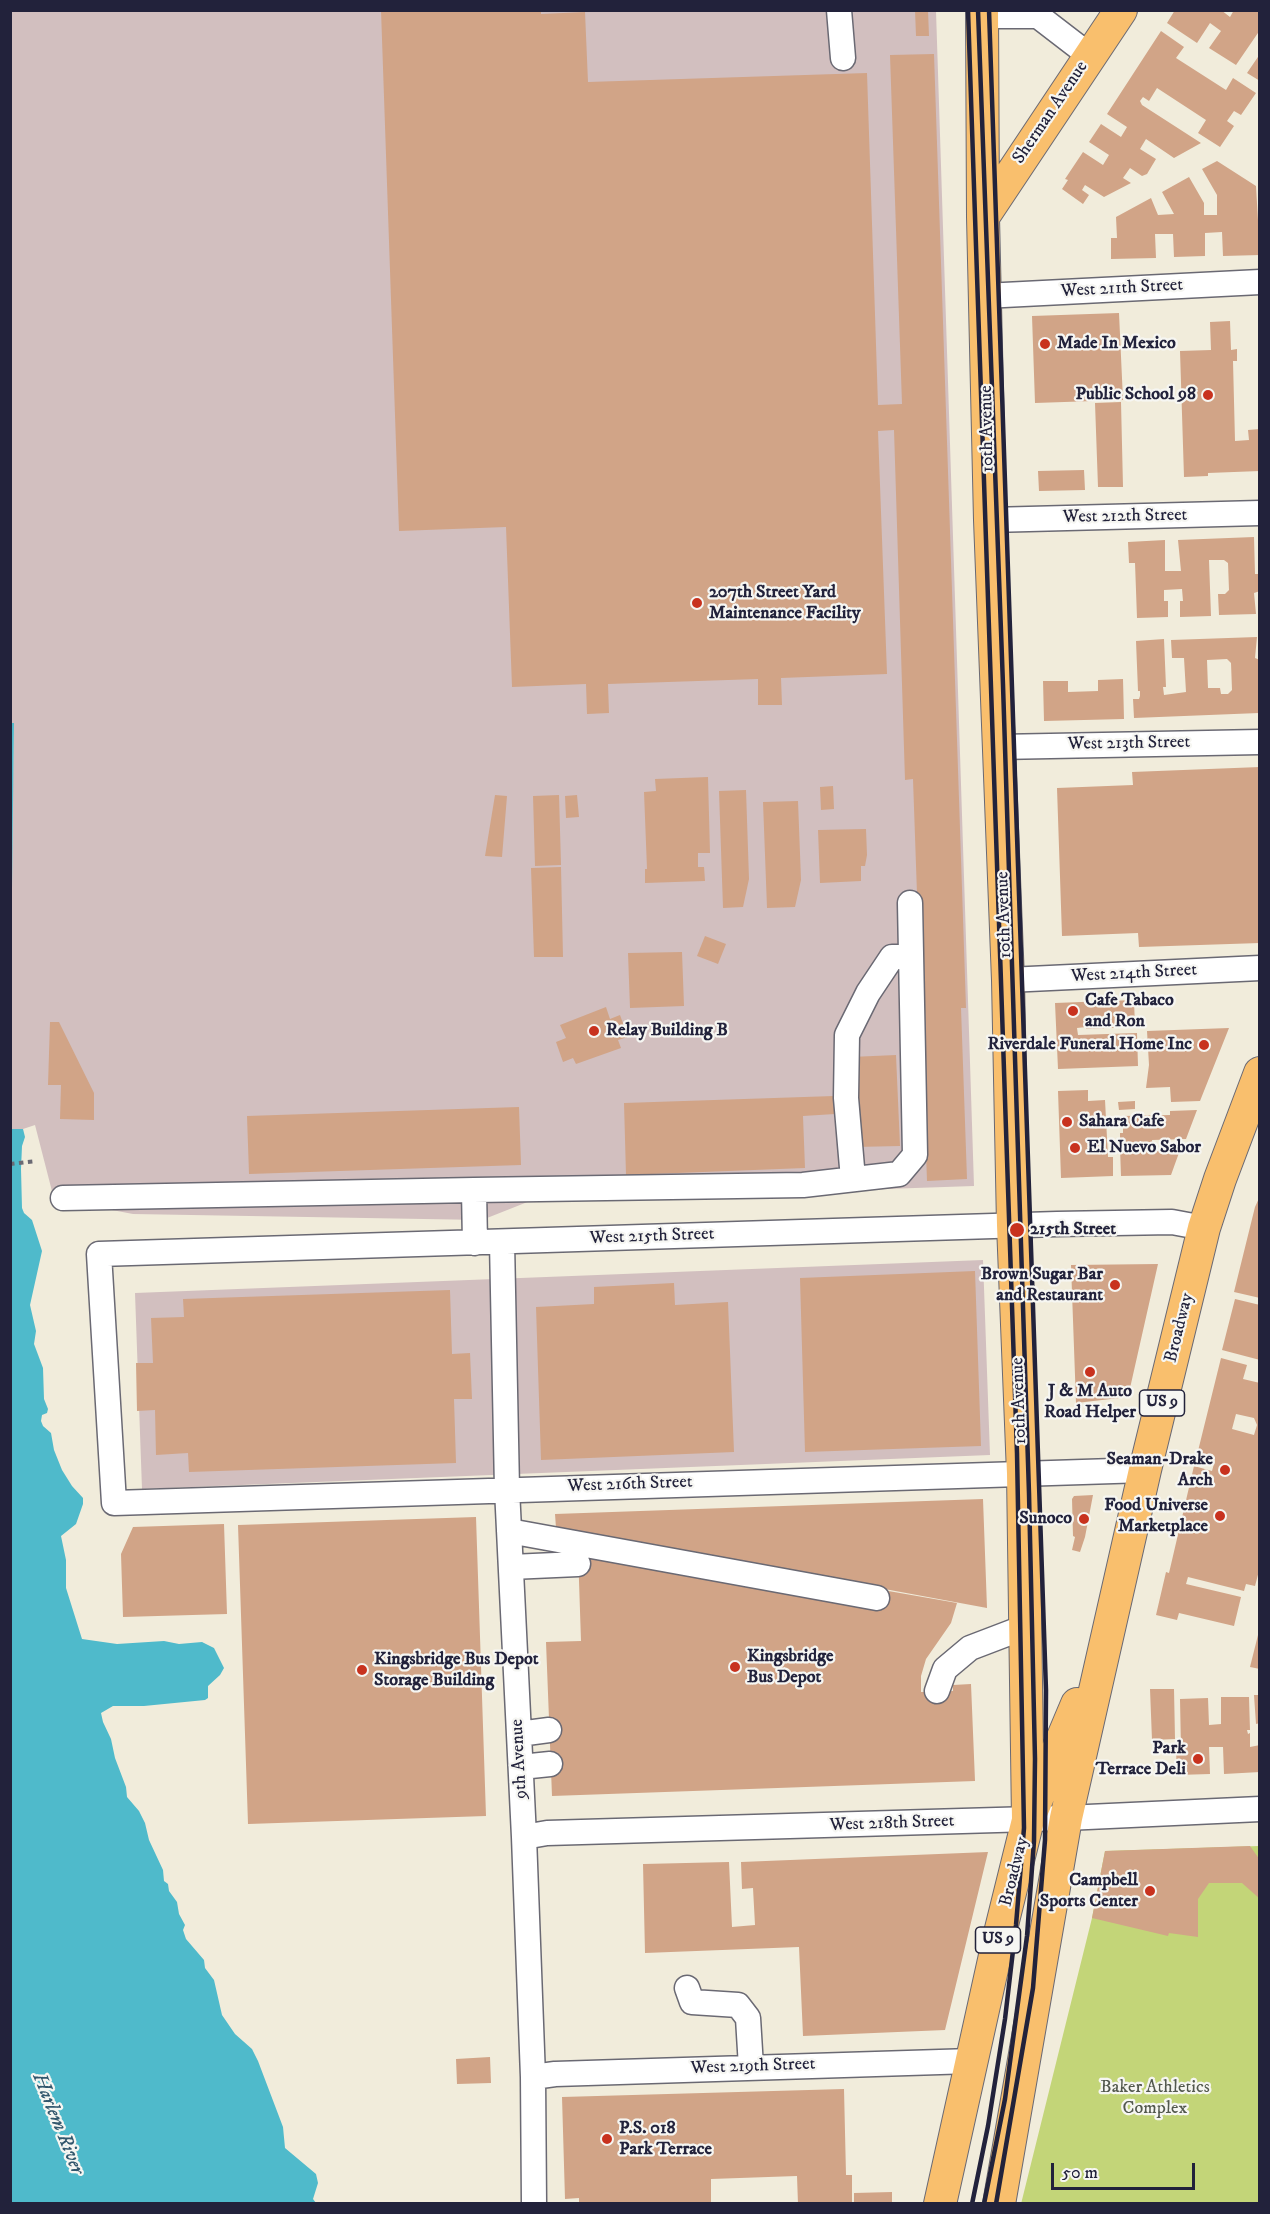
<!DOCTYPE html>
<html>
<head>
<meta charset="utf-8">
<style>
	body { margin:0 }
	#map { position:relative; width:1270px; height:2214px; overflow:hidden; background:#f1ecdb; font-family:"IM FELL DW Pica",serif }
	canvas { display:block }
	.frame { position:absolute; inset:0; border:12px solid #22223b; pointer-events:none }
	.scale { position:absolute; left:1051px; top:2163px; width:144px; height:27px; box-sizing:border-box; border:3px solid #22223b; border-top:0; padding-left:8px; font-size:18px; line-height:21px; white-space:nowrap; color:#22223b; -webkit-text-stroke:4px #f6f6f2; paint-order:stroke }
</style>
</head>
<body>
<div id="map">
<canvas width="1270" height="2214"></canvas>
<div class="frame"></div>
<div class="scale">50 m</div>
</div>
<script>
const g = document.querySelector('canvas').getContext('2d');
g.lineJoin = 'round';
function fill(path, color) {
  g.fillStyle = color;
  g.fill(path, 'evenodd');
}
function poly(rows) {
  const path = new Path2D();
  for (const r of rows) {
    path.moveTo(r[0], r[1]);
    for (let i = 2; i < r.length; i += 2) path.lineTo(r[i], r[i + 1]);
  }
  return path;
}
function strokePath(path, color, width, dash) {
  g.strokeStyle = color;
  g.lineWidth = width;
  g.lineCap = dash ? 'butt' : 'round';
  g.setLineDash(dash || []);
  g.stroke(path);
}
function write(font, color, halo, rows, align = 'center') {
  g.font = font + ' "IM FELL DW Pica",serif';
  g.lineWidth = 4.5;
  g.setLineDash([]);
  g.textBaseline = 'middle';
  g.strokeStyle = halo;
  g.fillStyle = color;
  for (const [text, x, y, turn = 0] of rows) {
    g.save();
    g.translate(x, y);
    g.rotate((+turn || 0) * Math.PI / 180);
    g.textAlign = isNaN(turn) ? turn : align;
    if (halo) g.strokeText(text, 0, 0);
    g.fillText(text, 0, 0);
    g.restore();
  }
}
const industrial = poly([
	[11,11,936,11,974,1186,530,1201,482,1220,133,1214,54,1199,35,1125,23,1129,11,1129,10,970,14,723,10,723],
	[983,1260,990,1455,142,1489,135,1293]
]);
const green = poly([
	[1259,1846,1259,2203,1021,2204,1092,1918,1105,1851]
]);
const water = poly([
	[10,723,14,723,11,970,10,970],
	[11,1129,23,1129,25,1137,22,1146,21,1169,22,1208,24,1213,32,1220,42,1251,30,1305,36,1331,34,1344,43,1368,44,1399,48,1409,47,1413,42,1415,41,1421,43,1426,51,1433,54,1450,62,1470,72,1486,83,1498,83,1504,76,1524,61,1536,66,1560,66,1588,82,1639,117,1644,164,1641,179,1644,202,1642,214,1648,224,1668,220,1675,208,1686,208,1698,205,1700,144,1706,113,1706,101,1713,103,1722,111,1739,115,1758,126,1787,127,1797,139,1811,145,1823,149,1840,163,1870,164,1881,168,1884,169,1891,177,1902,179,1914,185,1925,183,1930,186,1939,204,1960,205,1968,214,1980,222,2015,235,2034,252,2049,258,2061,283,2127,285,2148,316,2174,318,2183,313,2199,316,2203,11,2203]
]);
const building = poly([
	[381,10,541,10,541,14,585,12,588,82,867,73,878,405,902,404,890,55,934,54,966,1008,961,1008,967,1179,927,1181,913,779,905,780,894,430,878,431,887,674,781,678,782,705,758,705,758,679,608,684,609,713,587,714,586,684,512,687,506,527,399,531],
	[915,10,928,10,929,36,916,36],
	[1175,10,1221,10,1230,17,1234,10,1260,10,1260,30,1236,65,1209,48,1221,31,1210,23,1197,43,1167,23],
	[1161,31,1184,47,1176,58,1226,90,1233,78,1256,93,1241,115,1234,111,1227,121,1234,126,1220,147,1198,133,1206,120,1157,88,1149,101,1143,97,1140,101,1142,105,1201,143,1174,158,1146,139,1140,149,1156,159,1147,174,1142,176,1130,168,1123,178,1131,183,1104,197,1085,185,1082,190,1089,195,1083,204,1062,189,1068,180,1065,179,1083,152,1103,165,1109,155,1089,142,1101,124,1121,137,1127,127,1107,114],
	[1260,54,1260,81,1247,73],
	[1217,161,1256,186,1260,255,1223,256,1222,232,1205,233,1205,256,1174,257,1173,234,1155,234,1156,258,1111,259,1111,238,1117,238,1116,217,1151,198,1158,215,1174,214,1162,192,1189,177,1204,203,1204,215,1217,215,1217,195,1202,169],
	[1119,313,1123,400,1035,403,1032,316],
	[1230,321,1231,350,1237,349,1237,361,1233,361,1235,441,1249,440,1248,430,1260,429,1260,471,1208,473,1208,476,1184,477,1180,351,1211,350,1210,322],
	[1121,402,1123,487,1098,487,1095,403],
	[1084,470,1085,490,1039,491,1038,471],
	[1254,537,1255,574,1260,574,1260,591,1254,593,1256,614,1219,615,1218,594,1225,594,1229,590,1228,563,1224,560,1209,560,1211,616,1180,617,1180,601,1183,601,1182,589,1164,590,1164,601,1168,601,1168,617,1137,618,1135,563,1129,563,1128,542,1165,540,1165,571,1181,571,1178,540],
	[1257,637,1255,658,1260,660,1260,678,1258,678,1259,713,1134,718,1133,699,1139,699,1140,696,1140,691,1138,691,1136,641,1164,639,1166,687,1163,687,1164,695,1186,692,1184,658,1172,658,1171,640],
	[1227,659,1231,663,1232,690,1228,694,1221,694,1220,688,1208,688,1207,660],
	[1123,679,1124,719,1044,721,1043,681,1068,681,1068,692,1098,691,1098,680],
	[1260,767,1260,943,1139,947,1138,933,1062,936,1057,788,1133,785,1132,772],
	[708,777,710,853,698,853,698,867,704,867,705,881,645,883,645,869,647,869,644,792,656,791,655,779],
	[833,786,834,809,821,810,820,787],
	[746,790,749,879,743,907,723,908,719,791],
	[495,795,507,796,502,857,485,856],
	[559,795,561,865,535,866,533,796],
	[577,795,579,817,566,818,565,796],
	[798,801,801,880,795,907,767,908,763,802],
	[866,829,867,855,865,866,861,866,861,881,820,883,818,830],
	[561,867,563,957,534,957,531,868],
	[705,936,726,944,718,964,697,956],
	[682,952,684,1006,630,1008,628,953],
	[1134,1000,1135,1027,1086,1029,1086,1027,1077,1028,1078,1035,1137,1033,1138,1066,1058,1069,1055,1003],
	[606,1007,610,1019,620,1015,628,1037,618,1040,621,1048,576,1064,573,1058,563,1062,556,1042,566,1038,560,1025],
	[50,1022,59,1022,94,1093,94,1120,60,1119,61,1085,48,1085],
	[1229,1028,1200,1101,1171,1102,1170,1087,1146,1088,1149,1065,1147,1031],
	[896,1055,900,1146,855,1147,851,1057],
	[1088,1090,1088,1101,1105,1100,1108,1157,1113,1157,1113,1176,1061,1178,1058,1091],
	[834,1096,835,1114,803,1116,805,1168,626,1175,624,1103],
	[1135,1101,1135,1109,1119,1110,1118,1102],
	[519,1107,521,1165,249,1174,247,1116],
	[1197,1110,1186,1139,1152,1140,1153,1151,1180,1150,1171,1175,1121,1176,1120,1148,1124,1148,1124,1143,1120,1144,1120,1133,1123,1133,1123,1116,1170,1115,1170,1111],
	[1260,1196,1260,1298,1234,1292,1255,1207],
	[1158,1264,1128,1397,1076,1403,1071,1265],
	[975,1271,981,1446,805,1452,800,1278],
	[674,1283,675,1305,728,1302,734,1452,541,1460,536,1307,594,1304,594,1287],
	[450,1290,452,1354,470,1353,472,1399,454,1399,456,1463,189,1472,188,1453,156,1455,155,1410,137,1411,136,1363,153,1363,151,1318,184,1317,183,1299],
	[1235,1299,1260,1305,1260,1360,1222,1350],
	[1221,1358,1247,1365,1243,1379,1260,1383,1260,1567,1255,1586,1246,1584,1244,1591,1188,1577,1186,1584,1241,1597,1234,1626,1179,1613,1177,1620,1156,1615,1166,1572,1169,1573,1194,1466,1212,1471,1215,1460,1197,1455],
	[1236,1414,1254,1418,1257,1425,1254,1435,1232,1429],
	[1093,1495,1085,1537,1080,1552,1072,1550,1075,1537,1073,1536,1072,1499,1074,1496],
	[983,1499,987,1608,556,1528,555,1514],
	[476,1517,486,1816,248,1824,238,1525],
	[224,1524,227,1614,123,1617,121,1554,133,1527],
	[578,1551,877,1589,957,1603,951,1623,926,1659,921,1676,921,1692,953,1691,953,1685,971,1684,975,1781,552,1796,546,1642,581,1641],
	[1259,1631,1260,1632,1260,1669,1250,1667],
	[1150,1689,1174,1689,1175,1739,1152,1740],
	[1254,1695,1260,1695,1260,1723,1256,1724],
	[1221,1697,1249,1697,1250,1730,1247,1730,1248,1734,1250,1733,1250,1747,1260,1745,1260,1772,1224,1774,1223,1747,1209,1747,1210,1774,1177,1775,1176,1749,1181,1749,1180,1699,1208,1698,1209,1725,1221,1724],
	[1250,1846,1260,1860,1260,1899,1242,1883,1209,1883,1198,1899,1198,1937,1169,1933,1168,1936,1092,1918,1105,1851],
	[988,1852,945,2030,803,2036,799,1947,645,1953,643,1864,729,1862,732,1927,755,1925,753,1888,742,1889,741,1862],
	[490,2057,491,2083,457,2084,456,2059],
	[844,2089,846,2175,852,2175,852,2204,798,2204,797,2176,711,2179,711,2204,579,2204,579,2198,565,2199,562,2097],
	[892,2192,892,2204,854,2204,854,2193]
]);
const path = poly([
	[10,1164,36,1161]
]);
const minor = poly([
	[839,10,843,58],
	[982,16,1038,16,1090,56],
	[984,296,1260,282],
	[990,520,1260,513],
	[998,747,1260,742],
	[1008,980,1260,968],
	[853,1179,846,1098,847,1035,868,993,892,957,911,957],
	[63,1198,474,1190],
	[502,1242,507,1489,524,1837,533,2077,534,2204],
	[475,1243,474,1190,803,1185,899,1174,915,1155,910,903],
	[1145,1470,114,1503,99,1254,1057,1224,1172,1222,1204,1228],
	[509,1531,877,1598],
	[511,1567,578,1564],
	[937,1691,945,1669,970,1648,1025,1627],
	[519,1734,549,1730],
	[521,1767,550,1764],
	[524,1837,547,1833,1066,1818,1260,1809],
	[687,1988,692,2002,738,2005,748,2018,751,2067],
	[533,2077,555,2074,972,2061]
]);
const major = poly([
	[982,10,983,217,990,520,1008,980,1013,1225,1023,1473,1028,1820],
	[983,217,1121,10],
	[940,2204,1000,1933,1028,1820,1077,1704],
	[999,2204,1066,1818,1145,1470,1204,1228,1220,1179,1260,1073]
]);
const rail = poly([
	[968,10,1017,1453,1024,1828,1016,1925,1005,2019,988,2126,972,2204],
	[978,10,1003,685,1029,1493,1035,1759,1034,1841,1027,1936,1005,2099,984,2204],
	[989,10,1046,1690,1045,1840,1033,1988,996,2204]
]);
const markers = [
	[1045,344,6,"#c8321e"],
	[1208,395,6,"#c8321e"],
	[697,603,6,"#c8321e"],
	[1073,1011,6,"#c8321e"],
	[594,1031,6,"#c8321e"],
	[1204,1045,6,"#c8321e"],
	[1067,1122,6,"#c8321e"],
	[1075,1148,6,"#c8321e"],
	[1017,1230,8,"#c8321e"],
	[1115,1285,6,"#c8321e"],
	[1090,1372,6,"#c8321e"],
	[1225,1470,6,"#c8321e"],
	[1220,1516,6,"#c8321e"],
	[1084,1519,6,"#c8321e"],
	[735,1667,6,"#c8321e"],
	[362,1670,6,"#c8321e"],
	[1198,1759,6,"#c8321e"],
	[1150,1891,6,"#c8321e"],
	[607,2139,6,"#c8321e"]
];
const shields = [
	[1162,1403,45],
	[998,1940,45]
];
const shieldNames = [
	["US 9",1162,1403],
	["US 9",998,1940]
];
const streetNames = [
	["Sherman Avenue",1051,113,-56],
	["West 211th Street",1122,289,-3],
	["10th Avenue",988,429,-91],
	["West 212th Street",1125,517,-1],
	["West 213th Street",1129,744,-1],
	["10th Avenue",1005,915,-92],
	["West 214th Street",1134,974,-3],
	["West 215th Street",652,1237,-2],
	["Broadway",1180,1328,-76],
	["10th Avenue",1020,1401,-92],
	["West 216th Street",630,1485,-2],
	["9th Avenue",520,1759,-93],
	["West 218th Street",892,1824,-2],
	["Broadway",1015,1872,-76],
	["West 219th Street",753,2067,-2]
];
const poiNames = [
	["Made In Mexico",1057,344],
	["Public School 98",1196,395,"right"],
	["207th Street Yard",709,593],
	["Maintenance Facility",709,614],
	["Cafe Tabaco",1085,1001],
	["and Ron",1085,1022],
	["Relay Building B",606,1031],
	["Riverdale Funeral Home Inc",1192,1045,"right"],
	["Sahara Cafe",1079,1122],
	["El Nuevo Sabor",1087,1148],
	["215th Street",1030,1230],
	["Brown Sugar Bar",1103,1275,"right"],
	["and Restaurant",1103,1296,"right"],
	["J & M Auto",1090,1392,"center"],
	["Road Helper",1090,1413,"center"],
	["Seaman-Drake",1213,1460,"right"],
	["Arch",1213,1481,"right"],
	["Food Universe",1208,1506,"right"],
	["Marketplace",1208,1527,"right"],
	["Sunoco",1072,1519,"right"],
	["Kingsbridge",747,1657],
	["Bus Depot",747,1678],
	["Kingsbridge Bus Depot",374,1660],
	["Storage Building",374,1681],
	["Park",1186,1749,"right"],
	["Terrace Deli",1186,1770,"right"],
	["Campbell",1138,1881,"right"],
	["Sports Center",1138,1902,"right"],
	["P.S. 018",619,2129],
	["Park Terrace",619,2150]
];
const parkNames = [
	["Baker Athletics",1155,2088],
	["Complex",1155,2109]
];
const waterNames = [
	["Harlem River",57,2124,68]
];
fill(industrial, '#d2bfbf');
fill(green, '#c3d578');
fill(water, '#4fbacb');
fill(building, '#d1a487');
strokePath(minor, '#6a6973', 27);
strokePath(major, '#6a6973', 34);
strokePath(path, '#6a6973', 4, [4.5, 4.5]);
strokePath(minor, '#fff', 24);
strokePath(major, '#f9bf6d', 32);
strokePath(rail, '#22223b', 4.5);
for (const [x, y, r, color] of markers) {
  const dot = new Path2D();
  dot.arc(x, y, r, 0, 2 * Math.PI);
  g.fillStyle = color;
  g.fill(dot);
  strokePath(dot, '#f6f6f2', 2);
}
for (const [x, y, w] of shields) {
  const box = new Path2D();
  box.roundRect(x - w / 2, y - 13, w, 26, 4.5);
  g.fillStyle = '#f6f6f2';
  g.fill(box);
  strokePath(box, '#22223b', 1.5);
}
write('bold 16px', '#22223b', null, shieldNames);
write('18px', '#22223b', '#f6f6f2', streetNames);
write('bold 18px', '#22223b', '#f6f6f2', poiNames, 'left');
write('18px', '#52584d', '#f6f6f2', parkNames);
write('italic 20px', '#32576d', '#f6f6f2', waterNames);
</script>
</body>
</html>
